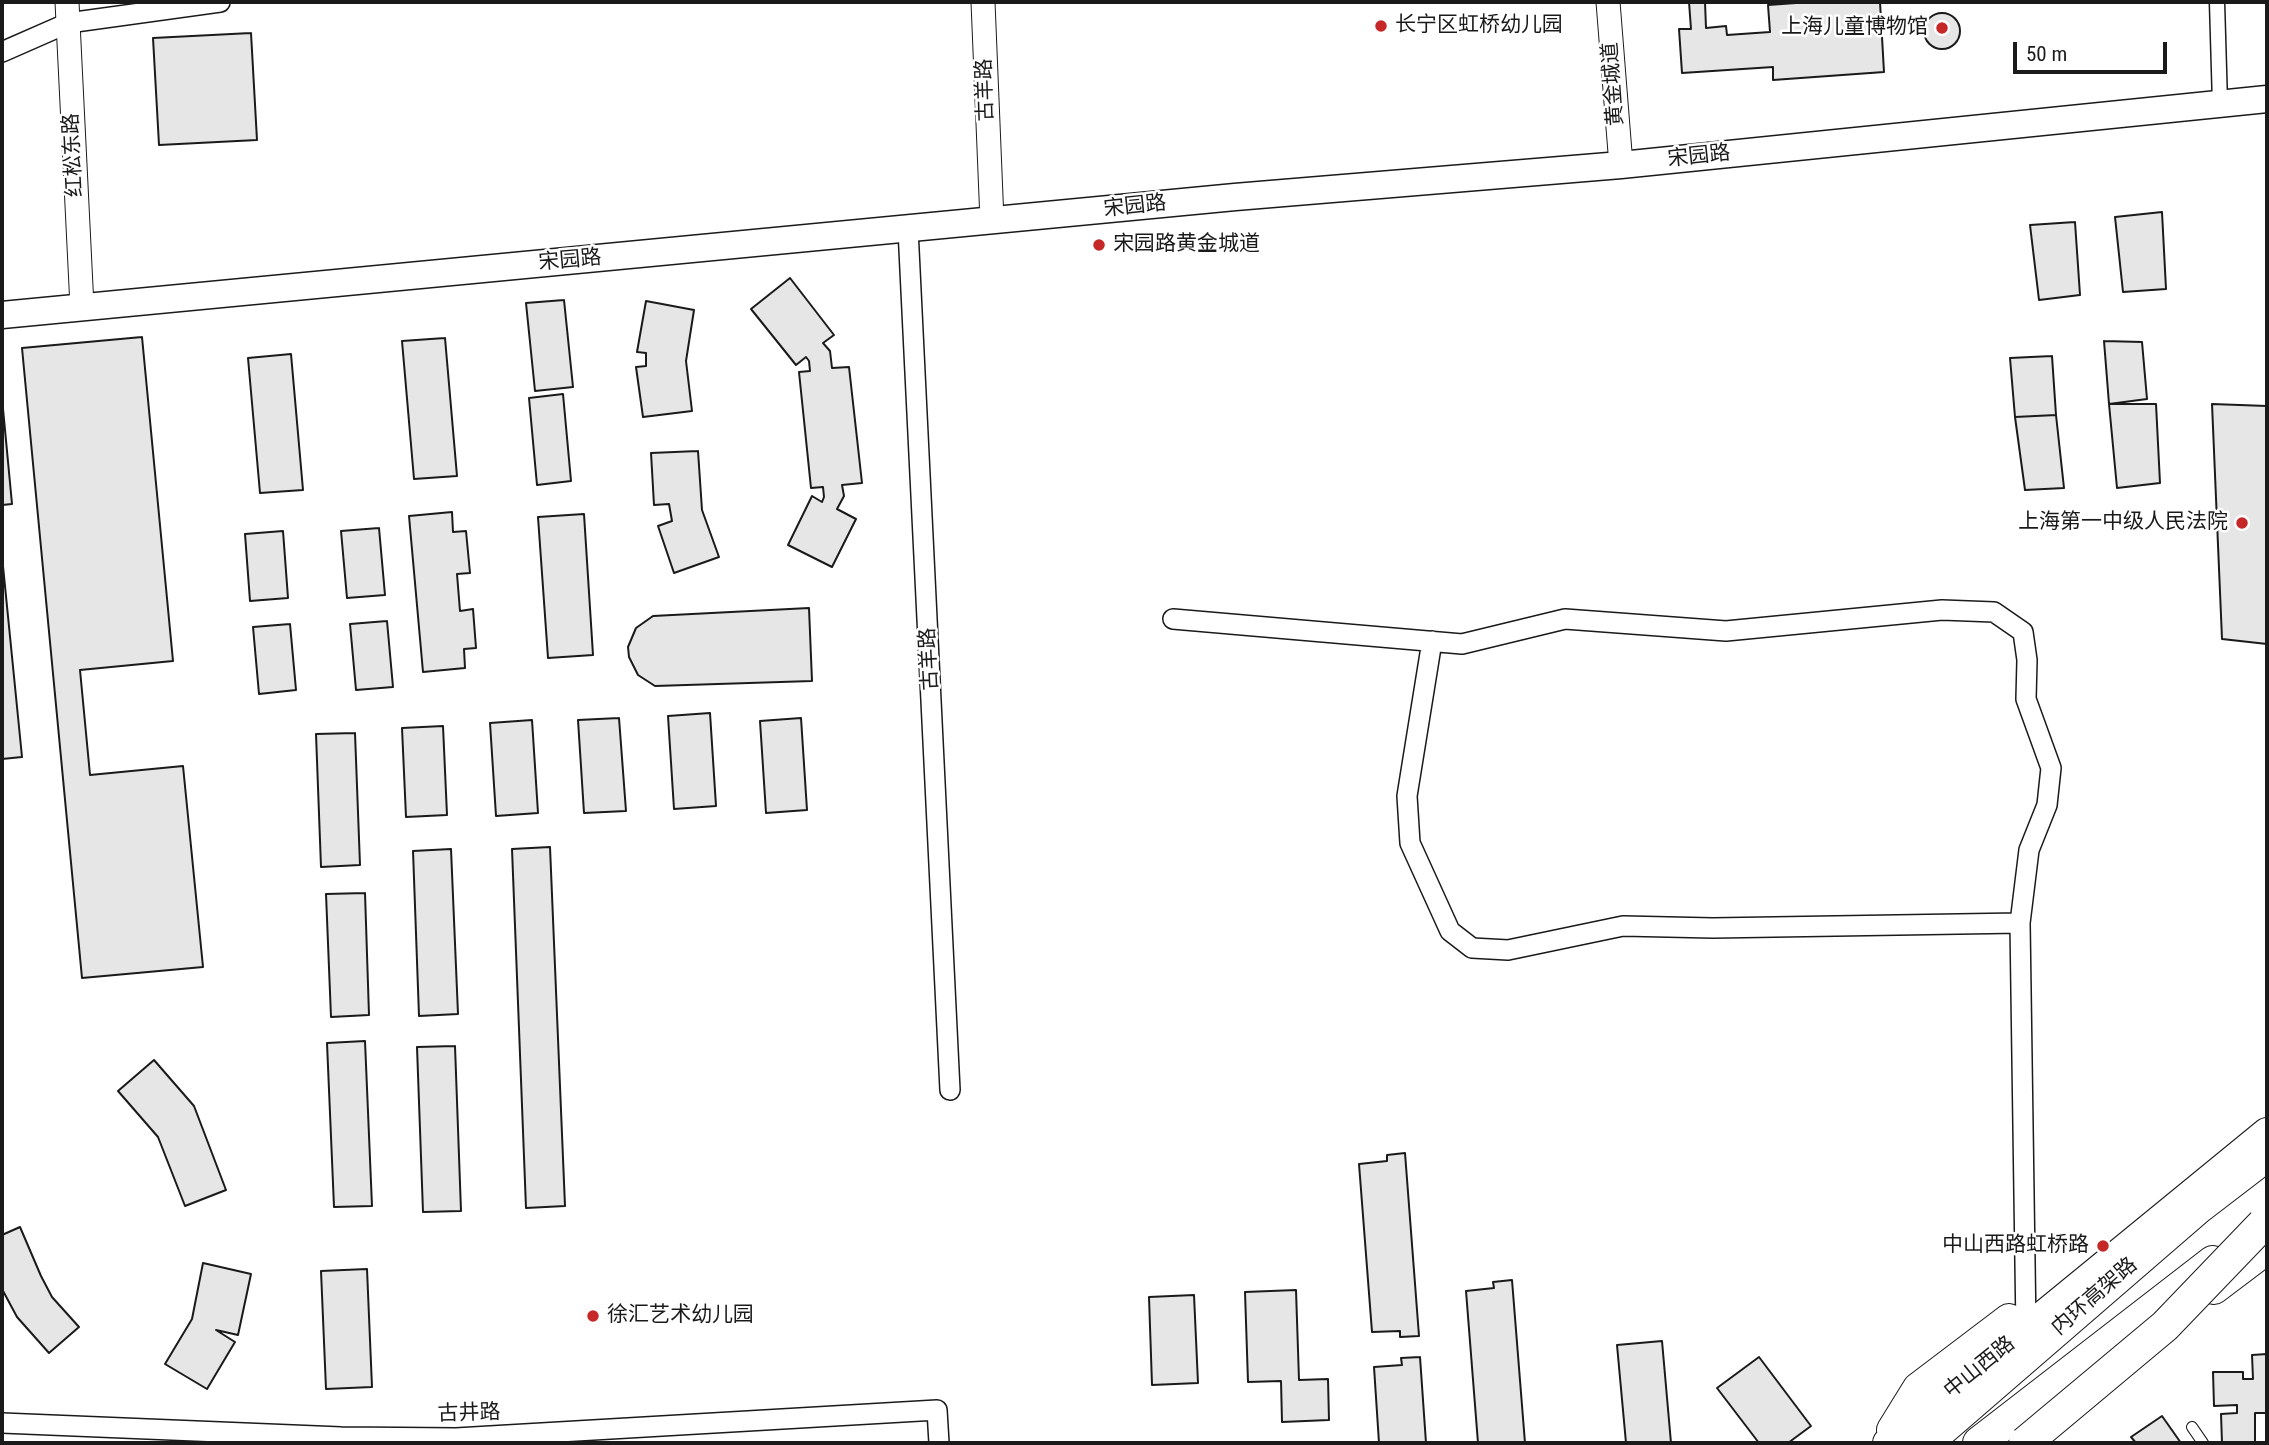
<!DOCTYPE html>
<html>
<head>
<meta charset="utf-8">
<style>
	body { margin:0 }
	#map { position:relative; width:2269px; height:1445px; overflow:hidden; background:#fff; font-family:"Roboto Condensed",sans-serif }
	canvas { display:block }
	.frame { position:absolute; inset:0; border:4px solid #1a1a1a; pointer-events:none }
	.scale { position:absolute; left:2013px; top:42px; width:154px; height:32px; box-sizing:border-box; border:4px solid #1a1a1a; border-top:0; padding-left:9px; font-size:21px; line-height:24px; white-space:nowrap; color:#1a1a1a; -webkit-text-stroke:5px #fff; paint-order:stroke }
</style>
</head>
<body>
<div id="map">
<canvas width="2269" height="1445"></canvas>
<div class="frame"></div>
<div class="scale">50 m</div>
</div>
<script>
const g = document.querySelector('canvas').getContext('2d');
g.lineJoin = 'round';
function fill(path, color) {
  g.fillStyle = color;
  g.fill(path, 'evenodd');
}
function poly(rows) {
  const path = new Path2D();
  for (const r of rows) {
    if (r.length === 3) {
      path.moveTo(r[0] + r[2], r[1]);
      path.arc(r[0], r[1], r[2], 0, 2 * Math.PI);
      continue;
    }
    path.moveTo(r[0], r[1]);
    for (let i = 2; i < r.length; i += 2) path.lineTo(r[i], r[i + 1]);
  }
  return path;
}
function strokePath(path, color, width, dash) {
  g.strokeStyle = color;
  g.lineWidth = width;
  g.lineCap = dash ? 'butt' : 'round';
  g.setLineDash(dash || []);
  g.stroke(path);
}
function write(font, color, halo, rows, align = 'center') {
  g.font = font + ' "Roboto Condensed","Noto Sans SC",sans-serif';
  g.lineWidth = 5;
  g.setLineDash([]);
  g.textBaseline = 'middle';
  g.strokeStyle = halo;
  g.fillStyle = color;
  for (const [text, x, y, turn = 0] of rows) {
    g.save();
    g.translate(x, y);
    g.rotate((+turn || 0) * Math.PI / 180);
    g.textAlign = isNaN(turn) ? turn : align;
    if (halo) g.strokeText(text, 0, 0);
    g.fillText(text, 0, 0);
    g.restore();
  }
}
const building = poly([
	[1689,2,1705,2,1706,28,1726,26,1727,35,1770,32,1768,5,1810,2,1880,2,1884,72,1773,80,1773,67,1682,73,1679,29,1691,29,1689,2],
	[1942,31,18],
	[251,33,257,140,159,145,153,38,251,33],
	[2162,212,2166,289,2123,292,2115,217,2162,212],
	[2075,222,2080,295,2039,300,2030,225,2075,222],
	[790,278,834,335,823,343,830,351,832,368,849,367,862,483,842,485,844,496,837,509,856,519,832,567,788,545,812,496,822,502,824,497,823,487,811,488,799,372,810,371,809,361,806,357,796,365,751,309,790,278],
	[564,300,573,387,535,391,526,303,564,300],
	[646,301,694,310,686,361,692,411,643,417,636,367,646,366,646,353,637,352,646,301],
	[142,337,173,661,80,670,90,775,183,766,203,967,82,978,22,348,142,337],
	[445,338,457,476,414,479,402,341,445,338],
	[2104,341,2142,342,2147,399,2109,404,2104,341],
	[291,354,303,490,260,493,248,358,291,354],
	[2052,356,2056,415,2015,417,2010,358,2052,356],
	[563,394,571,481,537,485,529,398,563,394],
	[2,398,12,504,2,505,2,398],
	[2109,404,2156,404,2160,483,2117,488,2109,404],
	[2212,404,2267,406,2267,644,2222,639,2212,404],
	[2056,415,2064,488,2025,490,2015,417,2056,415],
	[698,451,702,510,719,557,674,573,658,526,672,521,669,504,654,505,651,453,698,451],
	[452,512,453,532,466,531,470,573,457,574,460,611,473,609,476,648,464,649,465,668,423,672,409,516,452,512],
	[584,514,593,655,548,658,538,517,584,514],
	[379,528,385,595,347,598,341,531,379,528],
	[283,531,288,598,250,601,245,534,283,531],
	[2,556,22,757,2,759,2,556],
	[809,608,812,681,655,686,638,675,629,657,628,647,636,628,653,616,809,608],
	[387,621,393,687,356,690,350,624,387,621],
	[290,624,296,690,259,694,253,627,290,624],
	[710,713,716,806,674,809,668,716,710,713],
	[619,718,626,811,584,813,578,720,619,718],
	[801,718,807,810,766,813,760,721,801,718],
	[532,720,538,813,496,816,490,723,532,720],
	[443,726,447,815,406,817,402,728,443,726],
	[355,733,360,865,321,867,316,734,355,733],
	[550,847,565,1206,526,1208,512,849,550,847],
	[451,849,458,1014,419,1016,413,851,451,849],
	[365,893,369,1015,331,1017,326,894,365,893],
	[365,1041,372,1206,334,1207,327,1043,365,1041],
	[455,1046,461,1211,423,1212,417,1047,455,1046],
	[154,1060,194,1106,226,1190,185,1206,158,1137,118,1091,154,1060],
	[1405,1153,1419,1336,1400,1337,1400,1331,1372,1332,1359,1164,1387,1161,1387,1155,1405,1153],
	[20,1227,41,1276,52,1297,79,1327,49,1353,17,1317,2,1289,2,1235,20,1227],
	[203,1263,251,1274,238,1335,216,1330,235,1342,207,1389,165,1364,192,1319,203,1263],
	[367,1269,372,1387,326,1389,321,1271,367,1269],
	[1512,1280,1525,1443,1478,1443,1466,1291,1494,1288,1493,1282,1512,1280],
	[1296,1290,1299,1380,1328,1379,1329,1420,1282,1422,1281,1381,1248,1382,1245,1292,1296,1290],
	[1194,1295,1198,1383,1152,1385,1149,1297,1194,1295],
	[1662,1341,1671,1443,1626,1443,1617,1345,1662,1341],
	[2267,1354,2267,1431,2266,1413,2255,1413,2255,1443,2222,1443,2221,1414,2237,1413,2237,1405,2214,1406,2213,1372,2243,1372,2243,1379,2253,1379,2252,1355,2267,1354],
	[1420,1357,1426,1443,1379,1443,1374,1367,1402,1365,1401,1358,1420,1357],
	[1759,1357,1811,1426,1788,1443,1759,1443,1717,1388,1759,1357],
	[2162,1416,2181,1443,2136,1443,2131,1437,2162,1416]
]);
const service = poly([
	[2192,1427,2203,1443]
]);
const pedestrian = poly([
	[2217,2,2220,104]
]);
const minor = poly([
	[2,52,68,23,220,2],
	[908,229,950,1090],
	[1173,619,1462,644,1565,619,1726,631,1942,610,1994,612,2023,632,2027,660,2026,699,2051,768,2047,805,2029,850,2020,923,2026,1330],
	[1432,641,1407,796,1410,843,1450,931,1472,948,1508,950,1623,926,1713,928,2020,923],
	[2,1423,341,1437,456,1438,937,1410,939,1443]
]);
const tertiary = poly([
	[67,2,82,307],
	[983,2,992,221],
	[1608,2,1621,165]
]);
const secondary = poly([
	[2,315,1235,197,1621,165,2267,99]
]);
const primary = poly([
	[2214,1289,2267,1249],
	[1892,1430,1918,1388,2009,1319],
	[1888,1443,2267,1133]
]);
const trunk = poly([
	[1926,1443,2199,1207,2267,1155],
	[1979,1443,2213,1262]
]);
const trunkBridge = poly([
	[2025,1443,2165,1326,2263,1224]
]);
const markers = [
	[1381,26,7,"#c62828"],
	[1942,28,7,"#c62828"],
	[1099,245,7,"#c62828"],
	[2242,523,7,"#c62828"],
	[2103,1246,7,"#c62828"],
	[593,1316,7,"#c62828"]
];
const poiNames = [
	["长宁区虹桥幼儿园",1395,26],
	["上海儿童博物馆",1928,28,"right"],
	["宋园路黄金城道",1113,245],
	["上海第一中级人民法院",2228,523,"right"],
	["中山西路虹桥路",2089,1246,"right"],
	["徐汇艺术幼儿园",607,1316]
];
const streetNames = [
	["黄金城道",1614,84,-94],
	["古羊路",986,90,-92],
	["红松东路",74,155,-93],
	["宋园路",1699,157,-6],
	["宋园路",1135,207,-6],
	["宋园路",570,261,-5],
	["古羊路",930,659,-93],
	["内环高架路",2095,1297,-41],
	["中山西路",1980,1368,-39],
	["古井路",469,1414,-2]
];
fill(building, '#e6e6e6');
strokePath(building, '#1a1a1a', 2);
strokePath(service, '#1a1a1a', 12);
strokePath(pedestrian, '#1a1a1a', 17);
strokePath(minor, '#1a1a1a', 22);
strokePath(tertiary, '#1a1a1a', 25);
strokePath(secondary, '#1a1a1a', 29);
strokePath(primary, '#1a1a1a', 32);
strokePath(trunk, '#1a1a1a', 34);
strokePath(service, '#fff', 10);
strokePath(pedestrian, '#fff', 14);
strokePath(minor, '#fff', 19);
strokePath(tertiary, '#fff', 23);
strokePath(secondary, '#fff', 26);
strokePath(primary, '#fff', 30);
strokePath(trunk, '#fff', 32);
strokePath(trunkBridge, '#1a1a1a', 34, []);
strokePath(trunkBridge, '#fff', 32);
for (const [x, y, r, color] of markers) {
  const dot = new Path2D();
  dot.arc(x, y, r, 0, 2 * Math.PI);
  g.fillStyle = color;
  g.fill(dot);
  strokePath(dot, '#fff', 2.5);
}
write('21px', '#1a1a1a', '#fff', poiNames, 'left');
write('21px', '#1a1a1a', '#fff', streetNames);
</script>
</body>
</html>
